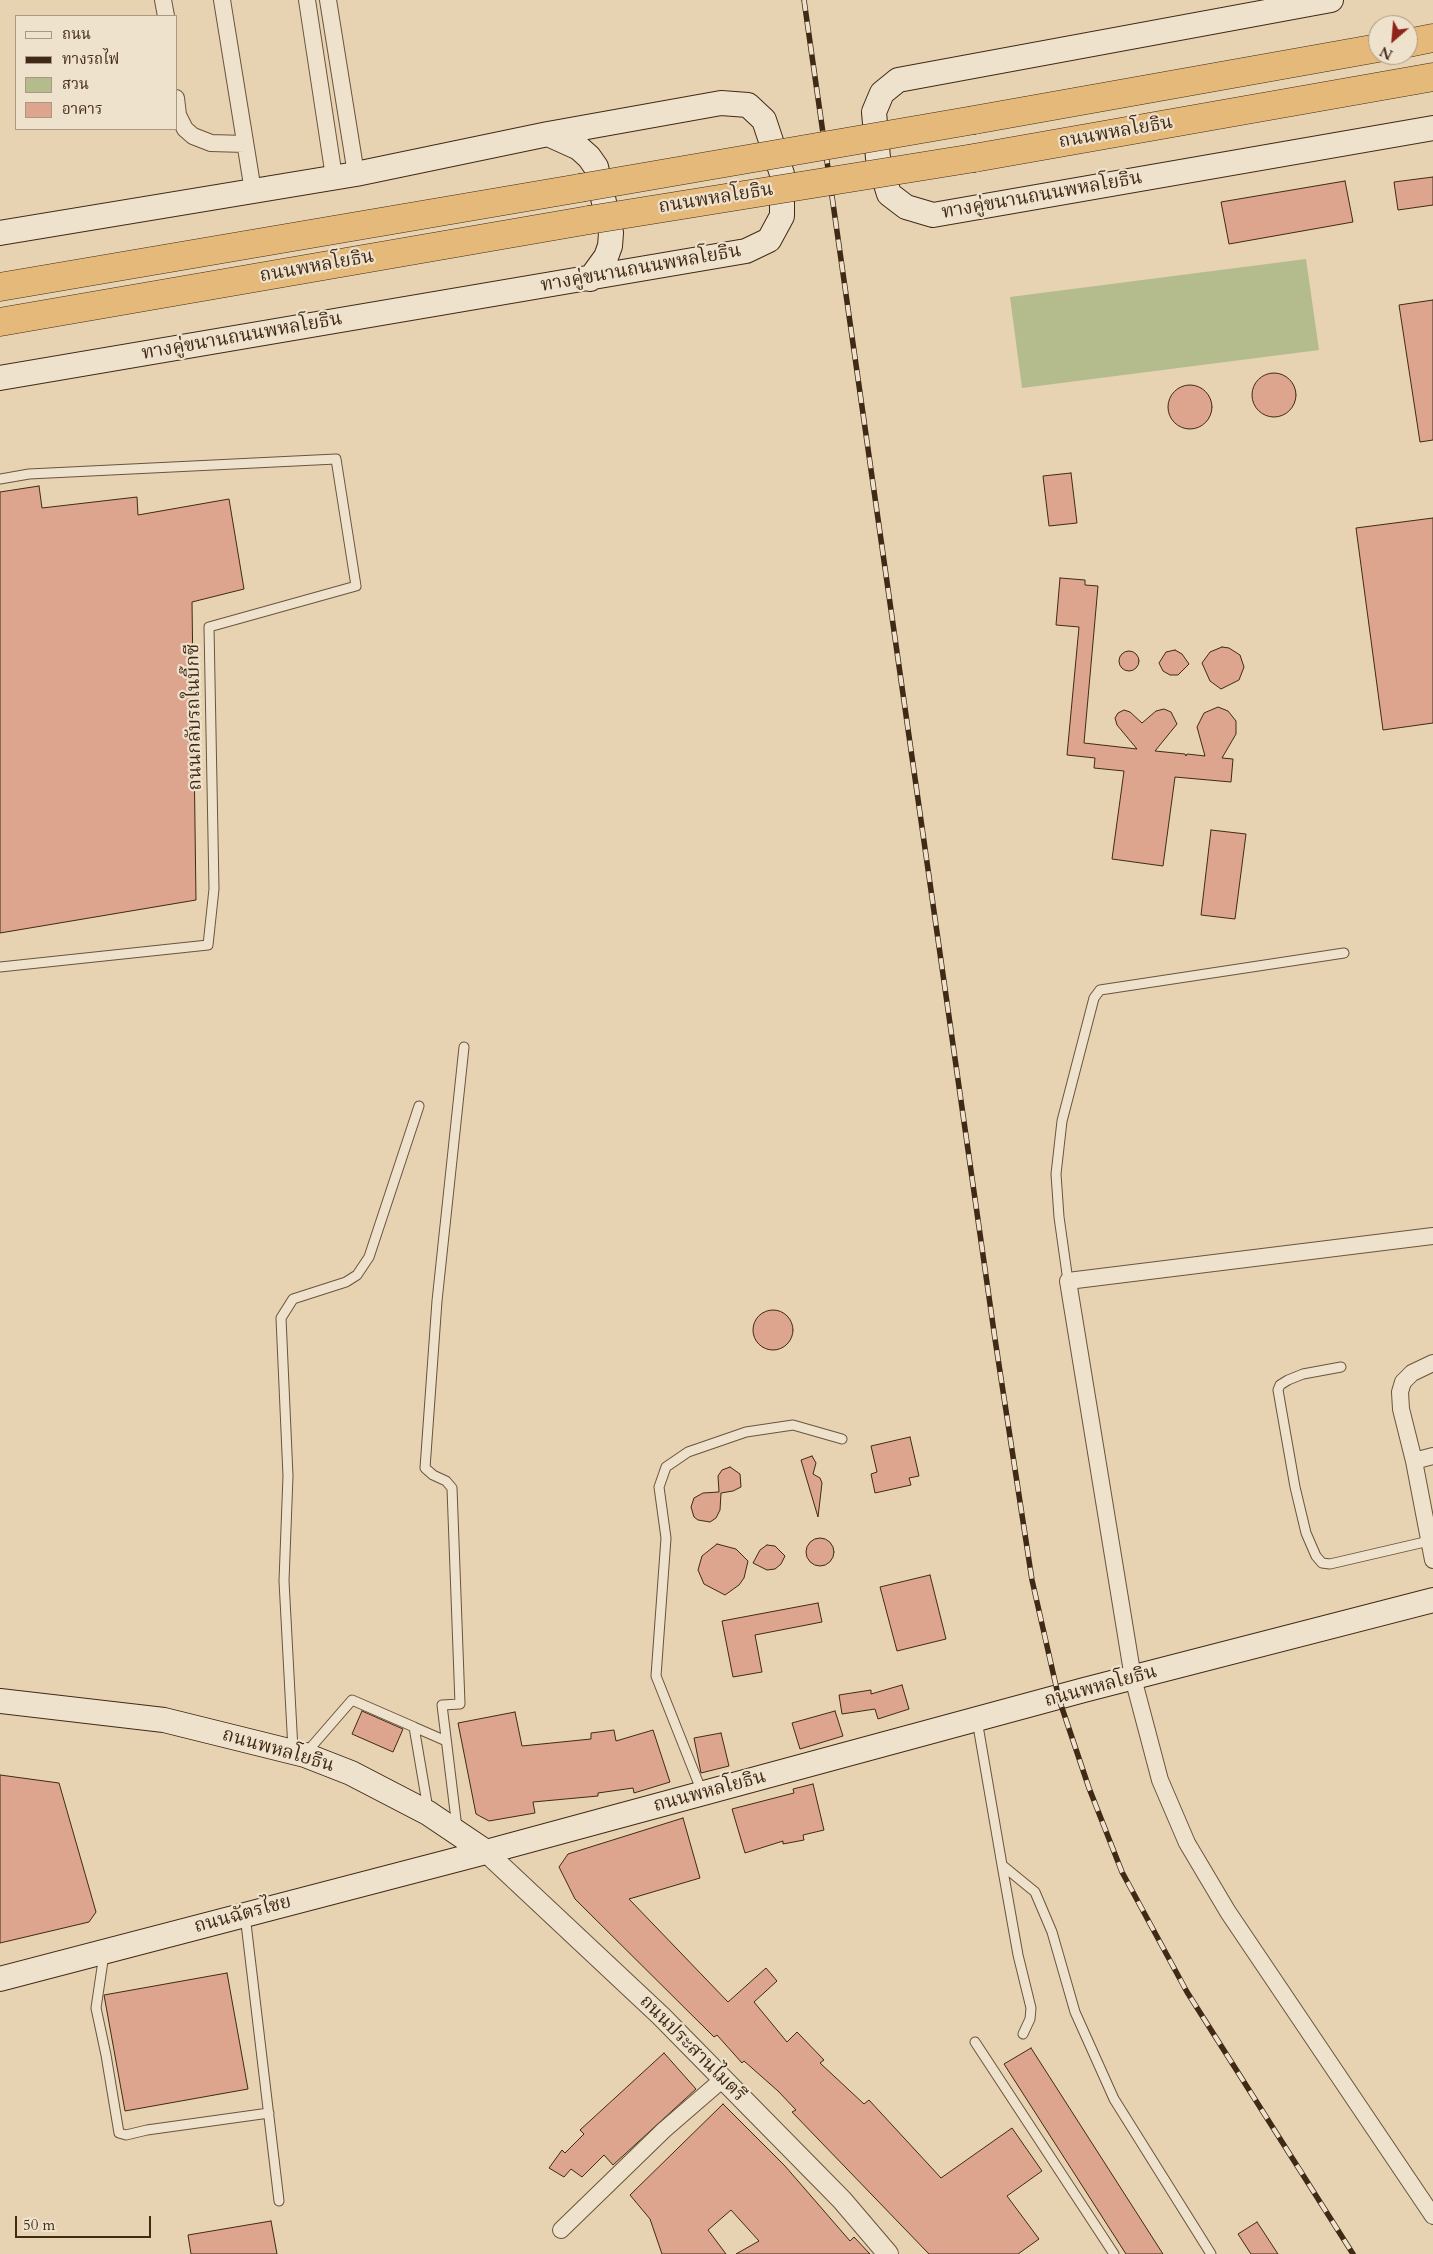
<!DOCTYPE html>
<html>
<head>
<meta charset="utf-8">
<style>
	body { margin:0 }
	#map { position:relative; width:1433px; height:2254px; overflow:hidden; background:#e7d2b2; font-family:Cardo,"Noto Serif Thai",serif }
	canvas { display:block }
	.legend { position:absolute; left:15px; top:15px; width:162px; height:115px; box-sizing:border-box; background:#efe2cd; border:1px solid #a99884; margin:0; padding:6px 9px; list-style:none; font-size:15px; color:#402a16 }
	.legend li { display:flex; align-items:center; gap:10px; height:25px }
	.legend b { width:25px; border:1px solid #a99884 }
	.north { position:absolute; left:1368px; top:15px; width:50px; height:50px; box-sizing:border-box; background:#efe2cd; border:1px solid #a99884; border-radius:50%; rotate:207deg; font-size:14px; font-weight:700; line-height:20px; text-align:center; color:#402a16 }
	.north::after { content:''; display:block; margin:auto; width:18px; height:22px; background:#8f2418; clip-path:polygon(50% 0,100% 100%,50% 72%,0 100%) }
	.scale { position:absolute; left:15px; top:2216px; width:136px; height:22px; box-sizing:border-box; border:2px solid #402a16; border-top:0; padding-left:6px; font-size:15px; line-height:18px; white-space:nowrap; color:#402a16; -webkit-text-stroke:4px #efe2cd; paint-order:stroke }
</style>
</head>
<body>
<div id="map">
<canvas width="1433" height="2254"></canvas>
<ul class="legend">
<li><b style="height:6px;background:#efe2cd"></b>ถนน</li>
<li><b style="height:6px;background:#402a16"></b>ทางรถไฟ</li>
<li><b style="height:14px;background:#b4bc8d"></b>สวน</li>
<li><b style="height:14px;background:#dda48e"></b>อาคาร</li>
</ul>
<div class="north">N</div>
<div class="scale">50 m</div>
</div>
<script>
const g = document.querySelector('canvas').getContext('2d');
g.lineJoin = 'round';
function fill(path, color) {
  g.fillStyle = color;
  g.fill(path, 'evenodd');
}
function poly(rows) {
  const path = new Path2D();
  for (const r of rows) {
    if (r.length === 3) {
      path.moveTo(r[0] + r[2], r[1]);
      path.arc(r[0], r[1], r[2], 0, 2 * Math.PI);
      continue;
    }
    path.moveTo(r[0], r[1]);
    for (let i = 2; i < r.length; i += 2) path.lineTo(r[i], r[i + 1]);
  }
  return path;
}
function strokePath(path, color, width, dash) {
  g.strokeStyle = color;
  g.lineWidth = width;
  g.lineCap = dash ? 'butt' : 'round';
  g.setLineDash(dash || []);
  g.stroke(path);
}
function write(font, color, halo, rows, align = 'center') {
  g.font = font + ' Cardo,"Noto Serif Thai",serif';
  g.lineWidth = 4.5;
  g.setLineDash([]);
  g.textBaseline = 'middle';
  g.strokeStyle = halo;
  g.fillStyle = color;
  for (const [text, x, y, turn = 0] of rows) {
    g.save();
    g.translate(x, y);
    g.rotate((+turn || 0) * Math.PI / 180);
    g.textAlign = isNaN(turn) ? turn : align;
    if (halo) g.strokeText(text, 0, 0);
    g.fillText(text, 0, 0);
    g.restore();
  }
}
const green = poly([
	[1306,259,1319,350,1022,388,1010,297]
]);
const building = poly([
	[1433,177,1433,205,1398,210,1394,182,1433,177],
	[1345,181,1353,222,1229,244,1221,202,1345,181],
	[1433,300,1433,440,1420,442,1399,305,1433,300],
	[1274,395,22],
	[1190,407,22],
	[1071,473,1077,523,1049,526,1043,476,1071,473],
	[39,486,42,508,137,497,138,515,229,499,244,589,192,602,196,900,0,933,0,492,39,486],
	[1433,518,1433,723,1383,730,1356,528,1433,518],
	[1060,578,1085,580,1085,585,1098,586,1084,743,1137,749,1117,725,1115,718,1118,713,1124,710,1130,712,1142,723,1156,711,1164,709,1171,712,1177,724,1155,751,1185,754,1186,756,1187,754,1205,756,1197,727,1204,713,1218,707,1228,711,1236,721,1236,734,1222,758,1233,759,1231,782,1175,777,1163,866,1112,859,1124,771,1094,768,1095,758,1067,755,1079,627,1056,625,1060,578],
	[1222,647,1229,648,1240,655,1244,667,1239,680,1221,689,1210,681,1202,663,1210,652,1222,647],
	[1175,650,1182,654,1189,664,1178,675,1170,675,1163,671,1159,663,1166,652,1175,650],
	[1129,661,10],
	[1211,830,1246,834,1235,919,1201,915,1211,830],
	[773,1330,20],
	[910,1437,919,1476,909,1478,911,1485,875,1493,871,1474,877,1472,871,1446,910,1437],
	[812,1456,816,1463,813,1474,820,1478,822,1483,818,1517,801,1460,812,1456],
	[730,1467,740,1474,741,1487,733,1491,721,1493,720,1510,716,1518,710,1522,698,1520,694,1517,691,1507,694,1498,703,1493,719,1492,718,1476,722,1470,730,1467],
	[820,1552,14],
	[717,1544,736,1549,748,1561,744,1578,739,1585,725,1595,704,1584,698,1570,702,1556,717,1544],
	[767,1545,775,1546,785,1556,781,1564,775,1569,767,1570,753,1563,760,1550,767,1545],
	[930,1575,946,1639,897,1651,880,1587,930,1575],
	[818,1603,822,1622,755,1635,762,1672,733,1677,722,1621,818,1603],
	[902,1685,909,1709,878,1719,875,1709,842,1714,839,1695,871,1690,871,1694,902,1685],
	[362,1711,403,1729,393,1752,352,1734,362,1711],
	[835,1711,843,1736,800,1749,792,1723,835,1711],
	[515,1712,522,1746,591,1739,591,1733,614,1730,616,1741,653,1730,670,1782,634,1793,633,1788,598,1793,598,1796,533,1802,535,1813,489,1821,476,1814,458,1723,515,1712],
	[721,1733,729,1766,701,1773,694,1738,721,1733],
	[0,1775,59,1783,96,1912,89,1922,0,1943,0,1775],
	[813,1784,824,1830,803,1835,804,1840,783,1844,783,1841,745,1853,732,1809,794,1793,793,1789,813,1784],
	[683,1818,700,1878,629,1899,728,2002,766,1968,777,1981,754,2002,787,2042,797,2032,824,2060,820,2063,864,2104,869,2100,941,2178,1012,2128,1042,2171,1007,2196,1039,2239,1018,2254,929,2254,792,2112,796,2110,778,2091,744,2061,742,2063,717,2035,714,2037,575,1899,559,1867,568,1854,683,1818],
	[227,1973,248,2089,125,2111,104,1995,227,1973],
	[1031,2048,1163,2254,1126,2254,1004,2064,1031,2048],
	[664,2053,696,2089,613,2165,604,2155,582,2177,571,2169,564,2177,549,2168,562,2150,565,2153,584,2134,580,2130,664,2053],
	[723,2104,785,2166,850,2241,854,2237,870,2254,736,2254,759,2241,731,2210,708,2230,726,2254,662,2254,650,2219,630,2195,723,2104],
	[271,2221,277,2254,191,2254,188,2235,271,2221],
	[1257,2222,1278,2254,1251,2254,1238,2234,1257,2222]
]);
const service = poly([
	[0,479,29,474,336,459,356,586,209,627,214,889,208,945,0,967],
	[1068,1281,1059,1217,1056,1174,1062,1121,1094,998,1100,990,1344,953],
	[1341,1367,1303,1374,1288,1380,1280,1385,1278,1390,1295,1487,1306,1533,1316,1556,1322,1563,1330,1564,1429,1541],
	[977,1720,1002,1865,1035,1892,1052,1932,1075,2012,1114,2099,1211,2254],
	[414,1727,446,1741],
	[293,1750,284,1581,288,1476,281,1318,293,1299,346,1282,357,1275,369,1257,419,1106],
	[306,1753,352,1700,414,1727,428,1809],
	[702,1792,656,1676,666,1538,659,1487,666,1467,688,1452,746,1432,793,1425,842,1439],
	[457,1828,442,1705,460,1704,452,1488,446,1481,433,1475,425,1468,437,1301,464,1047],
	[1002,1865,1018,1955,1031,2008,1030,2019,1023,2034],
	[245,1915,279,2201],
	[104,1954,96,2008,106,2055,119,2133,126,2135,147,2130,269,2113],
	[975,2042,1114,2254]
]);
const minor = poly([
	[163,0,166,16],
	[222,0,253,191],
	[307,0,334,177],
	[328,0,356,174],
	[176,98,178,115,185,129,193,136,211,143,245,144],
	[1433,1236,1068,1281,1133,1678,1160,1780,1187,1843,1228,1912,1433,2216],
	[1433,1363,1412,1373,1403,1382,1400,1392,1401,1409,1414,1461,1433,1560],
	[1414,1461,1433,1456],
	[561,2230,664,2130,723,2079]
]);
const tertiary = poly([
	[486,1852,661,2016,842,2200,888,2254]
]);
const secondary = poly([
	[1331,0,898,80,882,93,874,112,878,158,889,194,906,207,933,215,1433,128],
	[548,134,579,148,589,157,596,167,611,233,610,246,606,257,590,279],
	[0,233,356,174,548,134,721,103,748,105,764,120,782,174,782,216,769,240,746,251,0,378],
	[0,1701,164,1720,305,1755,351,1773,428,1813,486,1852],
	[0,1979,486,1852,1084,1690,1433,1600]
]);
const trunk = poly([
	[1408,43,1433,38],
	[974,120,1378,48],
	[974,158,1433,77],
	[0,287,580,188],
	[0,322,589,220]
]);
const rail = poly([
	[804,0,995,1339,1032,1580,1059,1699,1089,1788,1122,1872,1187,1992,1353,2254]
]);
const trunkBridge = poly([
	[580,188,974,120],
	[589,220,974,158]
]);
const streetNames = [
	["ถนนพหลโยธิน",1116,133,-10],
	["ทางคู่ขนานถนนพหลโยธิน",1042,196,-10],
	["ถนนพหลโยธิน",716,199,-9],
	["ถนนพหลโยธิน",317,267,-10],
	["ทางคู่ขนานถนนพหลโยธิน",641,269,-10],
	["ทางคู่ขนานถนนพหลโยธิน",242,337,-10],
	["ถนนกลับรถในบิ๊กซี",195,717,-91],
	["ถนนพหลโยธิน",1101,1687,-15],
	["ถนนพหลโยธิน",278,1751,16],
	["ถนนพหลโยธิน",710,1792,-15],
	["ถนนฉัตรไชย",243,1915,-15],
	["ถนนประสานไมตรี",692,2049,45]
];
fill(green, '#b4bc8d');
fill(building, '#dda48e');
strokePath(building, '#402a16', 1);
strokePath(service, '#6a543d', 11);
strokePath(minor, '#6a543d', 18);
strokePath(tertiary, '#6a543d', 22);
strokePath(secondary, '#402a16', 26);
strokePath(trunk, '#402a16', 29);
strokePath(service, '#efe2cd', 9);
strokePath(minor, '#efe2cd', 16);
strokePath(tertiary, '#efe2cd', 20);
strokePath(secondary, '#efe2cd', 24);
strokePath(trunk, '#e4b979', 28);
strokePath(rail, '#402a16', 5.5);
strokePath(rail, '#efe2cd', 4, [11]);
strokePath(trunkBridge, '#402a16', 29, []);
strokePath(trunkBridge, '#e4b979', 28);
write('19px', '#402a16', '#efe2cd', streetNames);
</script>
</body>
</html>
